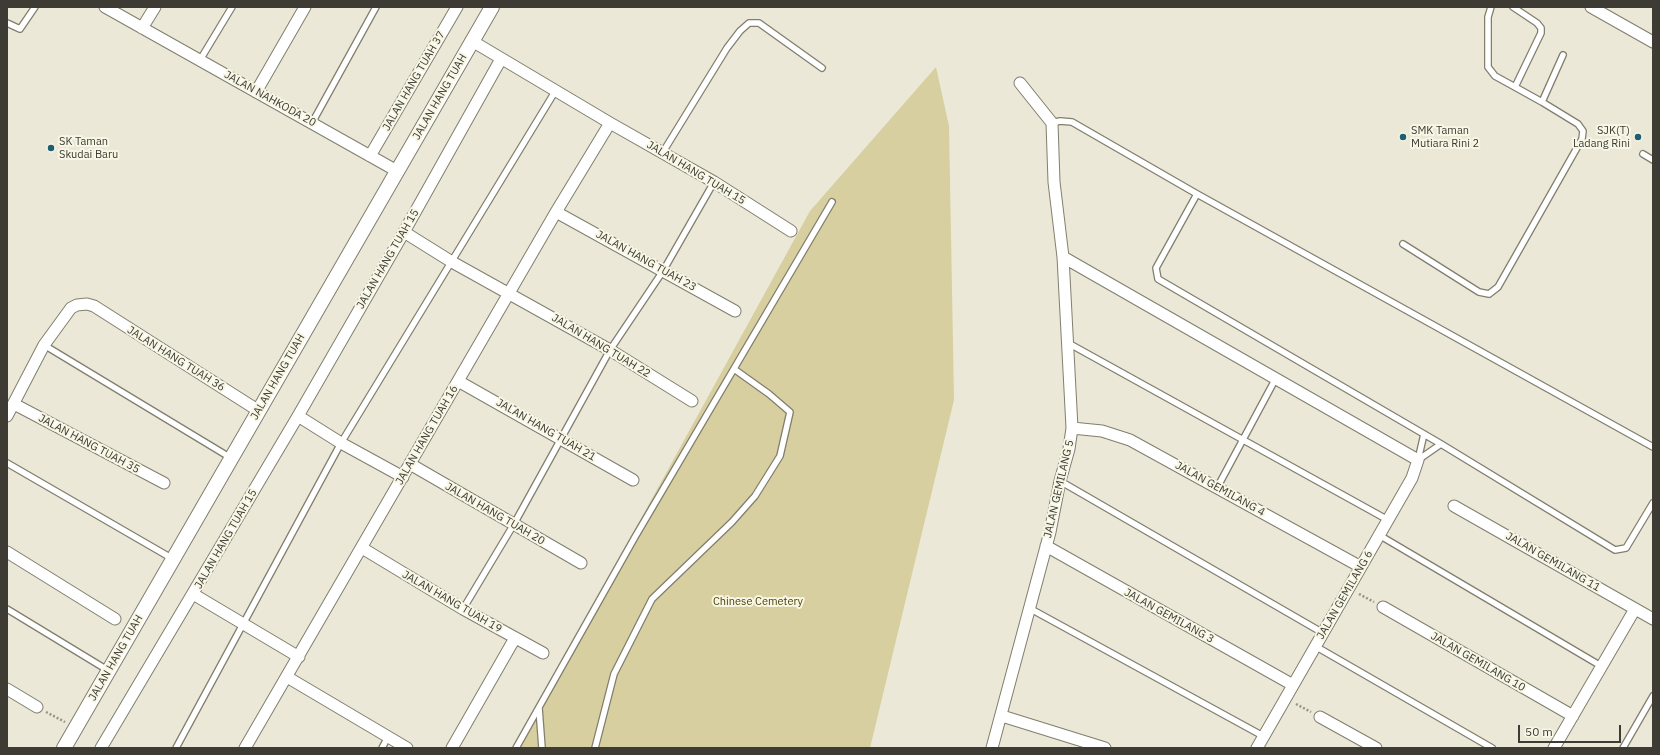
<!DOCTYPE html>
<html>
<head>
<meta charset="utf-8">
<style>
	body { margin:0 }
	#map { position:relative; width:1660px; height:755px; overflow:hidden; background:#ebe8d7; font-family:"IBM Plex Sans",sans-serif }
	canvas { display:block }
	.frame { position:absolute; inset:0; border:8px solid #3d3b34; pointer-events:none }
	.scale { position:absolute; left:1518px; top:725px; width:103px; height:18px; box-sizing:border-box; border:2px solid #3d3b34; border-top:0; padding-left:5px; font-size:12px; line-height:14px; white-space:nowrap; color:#3d3b34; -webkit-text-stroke:3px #f8f6e4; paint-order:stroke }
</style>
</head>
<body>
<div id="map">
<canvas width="1660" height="755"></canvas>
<div class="frame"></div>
<div class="scale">50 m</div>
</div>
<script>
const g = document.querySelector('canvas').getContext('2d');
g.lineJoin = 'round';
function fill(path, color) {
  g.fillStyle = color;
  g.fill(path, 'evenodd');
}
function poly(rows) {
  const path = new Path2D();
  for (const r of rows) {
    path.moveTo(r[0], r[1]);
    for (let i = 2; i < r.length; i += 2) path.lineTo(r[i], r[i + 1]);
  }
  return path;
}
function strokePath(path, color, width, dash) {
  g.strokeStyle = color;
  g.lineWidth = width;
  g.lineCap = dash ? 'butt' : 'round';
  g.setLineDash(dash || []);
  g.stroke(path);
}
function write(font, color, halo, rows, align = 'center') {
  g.font = font + ' "IBM Plex Sans",sans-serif';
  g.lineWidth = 4;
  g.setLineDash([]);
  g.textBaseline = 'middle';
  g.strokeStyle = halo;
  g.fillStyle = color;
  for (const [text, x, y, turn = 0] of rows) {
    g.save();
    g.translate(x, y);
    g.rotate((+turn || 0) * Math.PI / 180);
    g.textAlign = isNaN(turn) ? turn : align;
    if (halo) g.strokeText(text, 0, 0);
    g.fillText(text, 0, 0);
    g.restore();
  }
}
const green = poly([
	[936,67,949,126,954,400,870,748,515,748,810,211]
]);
const path = poly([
	[1359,594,1374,602],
	[1296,704,1311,712],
	[46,712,65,722]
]);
const service = poly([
	[1491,7,1488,17,1488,67,1495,76,1515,87],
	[1513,7,1537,23,1541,28,1541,33,1515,87,1542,102,1563,55],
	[7,23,20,29,35,7],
	[200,60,232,7],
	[312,123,376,7],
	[1052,123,1060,121,1072,122,1197,194,1653,447],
	[663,152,727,48,740,31,749,23,759,23,822,68],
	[1643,154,1653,160],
	[1197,194,1156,268,1158,279,1441,444,1615,550,1626,548,1653,503],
	[1403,244,1479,292,1489,294,1498,287,1582,139,1583,131,1578,124,1542,102],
	[1068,343,1388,520],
	[44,345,231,458],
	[1424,434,1418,460,1441,444],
	[7,463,173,559],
	[1060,481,1323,633],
	[1217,488,1276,378],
	[1379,535,1601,666],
	[1029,608,1263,736],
	[7,609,109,671],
	[463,609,514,524,610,350,663,271,714,182],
	[1315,646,1492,748],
	[539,708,542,748],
	[176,748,341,443,556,90],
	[382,748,388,737],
	[516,748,635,537,832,202],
	[595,748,614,674,652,599,732,522,755,496,780,456,790,412,769,394,734,369],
	[1623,748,1653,696]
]);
const minor = poly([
	[105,7,397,171],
	[1591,7,1653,42],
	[142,28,155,7],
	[472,41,610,123,714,182,791,231],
	[256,92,305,7],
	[370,156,457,7],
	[556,212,735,311],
	[404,232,452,262,610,350,692,401],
	[1063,257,1418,460,1412,478,1257,748],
	[458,381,633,480],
	[14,404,164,483],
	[7,416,44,345,71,308,77,305,87,304,94,306,259,411],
	[298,416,341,443,403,477],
	[1072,428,1102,431,1130,440,1361,567],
	[410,464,581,563],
	[1454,506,1653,619],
	[1046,546,1293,685],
	[362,548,463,609,543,653],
	[7,552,115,619],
	[193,594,299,657],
	[1383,607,1573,716],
	[287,677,407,748],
	[7,689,37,707],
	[1002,716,1105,748],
	[1320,717,1376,748],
	[101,748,298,416,404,232,501,59],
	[245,748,556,212,610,123],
	[452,748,515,638],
	[992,748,1050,532,1060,481,1069,449,1072,428,1063,257,1054,182,1052,123,1020,83],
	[1554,748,1635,609]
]);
const tertiary = poly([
	[64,748,492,7]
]);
const markers = [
	[1403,137,4,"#1d5e73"],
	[1638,137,4,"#1d5e73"],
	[51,148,4,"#1d5e73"]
];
const streetNames = [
	["JALAN HANG TUAH 37",414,81,-60],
	["JALAN HANG TUAH",440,97,-60],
	["JALAN NAHKODA 20",270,99,29],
	["JALAN HANG TUAH 15",696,173,31],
	["JALAN HANG TUAH 15",388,259,-60],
	["JALAN HANG TUAH 23",646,261,29],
	["JALAN HANG TUAH 22",601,346,31],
	["JALAN HANG TUAH 36",176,359,32],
	["JALAN HANG TUAH",278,377,-60],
	["JALAN HANG TUAH 21",546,430,30],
	["JALAN HANG TUAH 16",427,435,-60],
	["JALAN HANG TUAH 35",89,444,28],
	["JALAN GEMILANG 5",1059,489,-77],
	["JALAN GEMILANG 4",1220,489,29],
	["JALAN HANG TUAH 20",495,514,30],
	["JALAN HANG TUAH 15",226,539,-60],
	["JALAN GEMILANG 11",1553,562,30],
	["JALAN GEMILANG 6",1345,595,-60],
	["JALAN HANG TUAH 19",452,602,30],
	["JALAN GEMILANG 3",1169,616,29],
	["JALAN HANG TUAH",116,658,-60],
	["JALAN GEMILANG 10",1478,662,30]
];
const poiNames = [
	["SMK Taman",1411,131],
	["Mutiara Rini 2",1411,144],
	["SJK(T)",1630,131,"right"],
	["Ladang Rini",1630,144,"right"],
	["SK Taman",59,142],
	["Skudai Baru",59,155]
];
const parkNames = [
	["Chinese Cemetery",758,602]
];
fill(green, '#d7cf9f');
strokePath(service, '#817e6e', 8);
strokePath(minor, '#817e6e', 13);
strokePath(tertiary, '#817e6e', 16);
strokePath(path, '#969488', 2.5, [2, 2]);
strokePath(service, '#fff', 5.5);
strokePath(minor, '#fff', 11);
strokePath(tertiary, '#fff', 14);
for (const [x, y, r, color] of markers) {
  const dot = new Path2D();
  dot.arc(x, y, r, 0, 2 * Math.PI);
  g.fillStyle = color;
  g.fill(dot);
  strokePath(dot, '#f8f6e4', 1.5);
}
write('11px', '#3d3b34', '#f8f6e4', streetNames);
write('11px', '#3d3b34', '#f8f6e4', poiNames, 'left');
write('11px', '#493f03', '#f8f6e4', parkNames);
</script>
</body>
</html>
